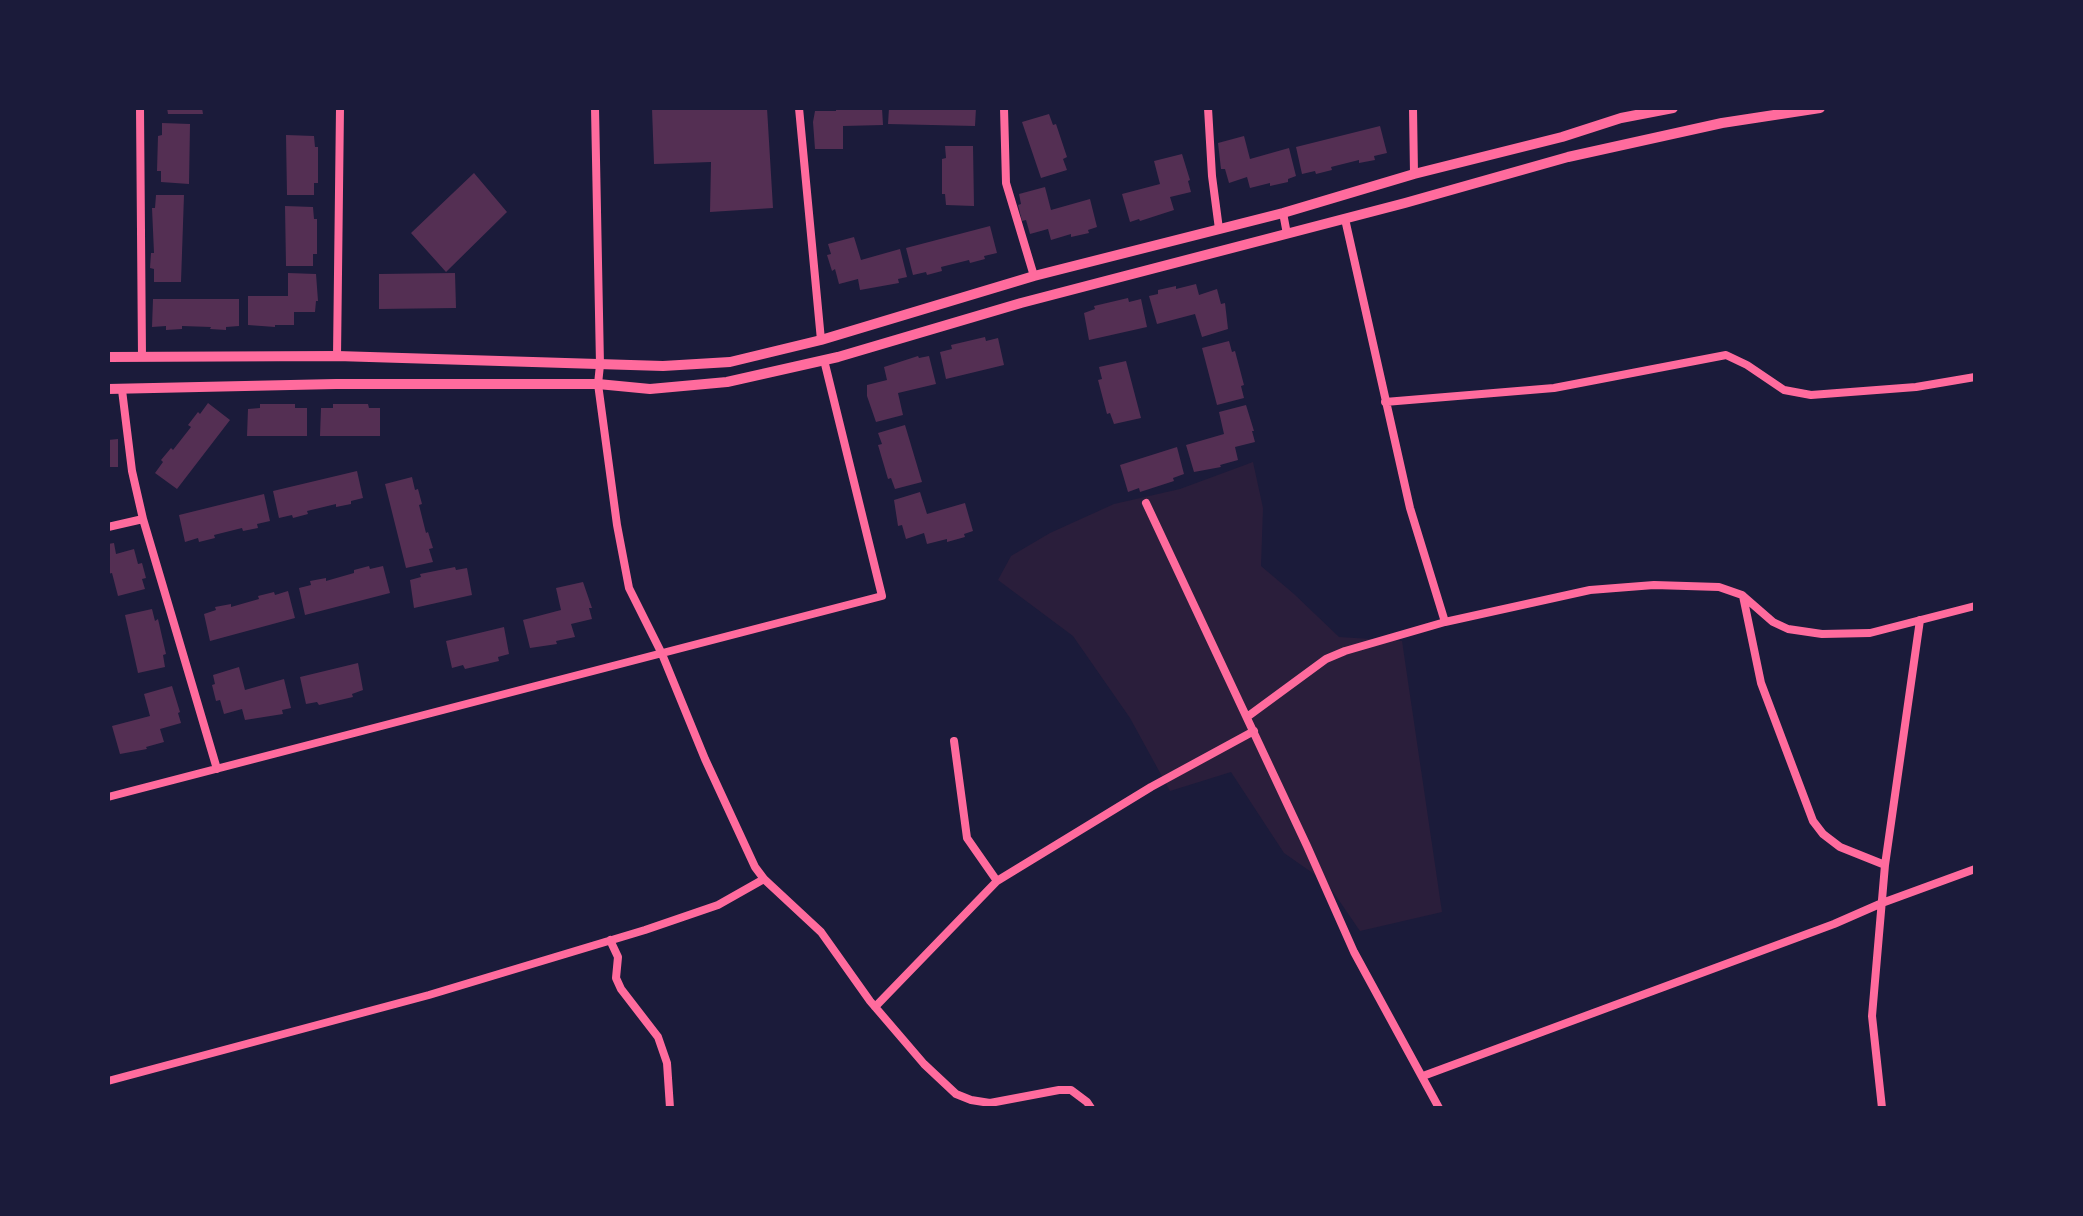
<!DOCTYPE html>
<html>
<head>
<meta charset="utf-8">
<style>
	body { margin:0 }
	#map { position:relative; width:2083px; height:1216px; overflow:hidden; background:#1b1b3a; font-family:"Roboto Condensed",sans-serif }
	canvas { display:block }
	.frame { position:absolute; inset:0; border:110px solid #1b1b3a; pointer-events:none }
</style>
</head>
<body>
<div id="map">
<canvas width="2083" height="1216"></canvas>
<div class="frame"></div>
</div>
<script>
const g = document.querySelector('canvas').getContext('2d');
g.lineJoin = 'round';
function fill(path, color) {
  g.fillStyle = color;
  g.fill(path, 'evenodd');
}
function poly(rows) {
  const path = new Path2D();
  for (const r of rows) {
    path.moveTo(r[0], r[1]);
    for (let i = 2; i < r.length; i += 2) path.lineTo(r[i], r[i + 1]);
  }
  return path;
}
function strokePath(path, color, width, dash) {
  g.strokeStyle = color;
  g.lineWidth = width;
  g.lineCap = dash ? 'butt' : 'round';
  g.setLineDash(dash || []);
  g.stroke(path);
}
const green = poly([
	[1253,462,1263,508,1261,566,1294,594,1339,637,1402,641,1442,912,1360,931,1327,883,1284,853,1231,772,1170,791,1130,718,1073,636,998,580,1011,556,1050,533,1114,504,1180,489]
]);
const building = poly([
	[167,108,202,108,203,114,168,114],
	[652,108,767,108,773,208,710,212,711,162,654,164],
	[836,108,882,108,883,125,843,126,843,149,815,149,813,122,815,111,836,111],
	[889,108,976,108,975,126,888,124],
	[1049,114,1053,125,1056,124,1067,157,1063,159,1067,170,1041,178,1022,122],
	[162,123,190,124,189,184,161,182,161,171,157,171,158,136,162,135],
	[1380,126,1387,153,1374,156,1375,160,1359,163,1359,160,1331,167,1332,170,1316,174,1315,171,1302,174,1296,147],
	[286,135,314,136,315,147,318,147,318,183,314,183,314,195,287,195],
	[1244,136,1250,159,1289,148,1296,176,1288,179,1288,182,1270,186,1270,183,1250,188,1247,177,1229,183,1225,169,1221,169,1218,143],
	[945,146,973,146,974,206,946,205,945,194,942,194,942,159,946,158],
	[1182,154,1190,180,1188,181,1191,192,1170,197,1174,210,1140,221,1139,219,1130,222,1122,194,1160,184,1154,161],
	[474,173,507,212,446,272,411,233],
	[1045,187,1051,210,1090,199,1097,227,1088,230,1089,233,1071,237,1071,234,1051,240,1048,229,1030,234,1026,220,1022,221,1018,205,1021,204,1019,194],
	[156,195,184,195,181,282,154,282,154,269,150,268,151,253,154,253,152,208,155,208],
	[285,206,313,207,314,219,317,219,317,254,313,254,313,266,286,266],
	[990,226,997,253,984,256,985,259,970,263,969,260,941,267,942,271,927,275,926,272,913,275,906,248],
	[854,237,861,260,900,249,907,277,898,279,899,283,860,290,858,279,839,284,835,269,832,271,827,255,831,254,828,244],
	[288,273,316,274,318,301,316,301,315,312,294,312,294,325,275,325,275,327,248,325,248,296,288,296],
	[455,273,456,308,379,309,379,274],
	[1196,284,1199,295,1217,289,1221,304,1225,303,1228,329,1202,337,1195,314,1157,324,1149,296,1158,294,1158,290,1176,286,1176,289],
	[1128,298,1129,302,1141,299,1147,327,1089,340,1084,313,1095,309,1094,306],
	[153,299,239,299,239,326,226,327,226,330,210,329,211,327,182,326,182,329,166,330,166,326,152,327],
	[985,337,986,341,998,338,1004,365,946,379,940,352,952,349,951,345],
	[1229,341,1232,352,1235,351,1244,385,1241,386,1244,398,1217,405,1202,348],
	[918,356,919,358,929,356,936,384,898,393,903,415,876,422,867,396,867,385,887,380,884,367],
	[1126,361,1141,418,1114,424,1110,413,1107,414,1098,380,1102,379,1099,367],
	[208,403,230,420,177,489,155,473,163,462,161,460,171,448,173,450,191,427,188,425,198,412,200,414],
	[260,404,295,404,295,408,307,408,307,436,247,436,248,409,260,408],
	[333,404,368,404,369,408,380,408,380,436,320,436,321,408,333,408],
	[1246,405,1254,431,1252,431,1255,442,1235,447,1238,460,1220,465,1221,467,1194,472,1186,445,1224,434,1219,412],
	[905,425,922,482,895,489,891,478,888,479,878,445,882,444,878,433],
	[118,439,118,467,108,467,108,440],
	[1177,447,1184,474,1173,478,1174,481,1140,492,1139,488,1128,492,1120,465],
	[357,471,363,498,351,501,351,504,336,507,336,504,307,511,308,514,293,518,292,515,279,518,273,491],
	[412,477,415,490,418,489,422,504,419,505,426,533,428,532,433,548,429,549,433,562,406,568,385,484],
	[920,492,927,514,965,503,973,531,964,534,965,537,947,542,947,539,927,544,924,533,906,539,902,525,898,526,894,500],
	[264,494,270,521,257,524,258,528,243,531,242,528,214,535,215,538,199,542,198,538,185,542,179,515],
	[114,543,116,554,134,549,138,564,142,563,146,578,142,579,145,589,118,596,112,573,108,574,108,544],
	[369,566,370,569,383,566,390,593,305,615,299,588,311,585,310,581,326,578,326,581,354,573,354,570],
	[455,567,456,570,467,568,472,595,414,608,410,580,421,577,420,574],
	[583,582,592,608,589,608,592,619,571,624,575,637,556,641,557,644,530,648,523,620,561,610,556,588],
	[288,591,295,618,210,641,204,614,216,610,215,607,231,604,231,607,259,599,258,596,274,592,275,595],
	[152,609,155,621,158,619,166,654,163,655,165,667,138,673,125,615],
	[504,627,509,654,498,657,499,661,465,669,463,665,452,668,446,641],
	[358,663,363,690,352,694,353,697,319,705,317,702,306,704,300,677],
	[239,667,245,690,284,679,291,708,282,710,283,714,245,720,242,709,224,714,220,700,216,701,212,685,215,684,213,675],
	[172,686,180,712,178,713,181,723,160,729,164,742,146,747,147,749,120,754,112,726,150,716,144,694]
]);
const minor = poly([
	[140,108,142,357],
	[595,108,600,365,598,384,617,525,629,588,662,654,705,759,755,867,764,879,821,932,870,1001,924,1064,956,1094,971,1100,990,1103,1059,1090,1071,1090,1087,1102,1091,1108],
	[799,108,821,340],
	[1004,108,1006,183,1034,276],
	[1208,108,1212,176,1219,229],
	[1413,108,1414,174],
	[1283,213,1287,234],
	[1345,219,1410,508,1445,622],
	[337,356,340,108],
	[122,390,132,471,143,519,217,769],
	[1385,402,1554,388,1726,355,1747,365,1784,390,1811,395,1916,387,1975,377],
	[1146,503,1307,846,1354,952,1439,1108],
	[108,527,143,519],
	[1743,596,1761,683,1813,821,1823,834,1840,847,1885,865],
	[1247,717,1326,659,1345,651,1445,622,1590,590,1654,585,1719,587,1742,595,1773,622,1788,629,1822,634,1870,633,1975,606],
	[954,741,967,838,997,881],
	[108,797,882,596,824,360],
	[610,940,618,957,616,978,621,989,658,1037,667,1063,670,1108],
	[875,1007,997,881,1151,787,1254,731],
	[1423,1076,1834,924,1882,903,1975,869],
	[108,1081,429,995,645,930,718,905,764,879],
	[1882,1108,1872,1016,1885,865,1920,620]
]);
const tertiary = poly([
	[108,357,337,356,663,366,730,362,821,340,1034,276,1283,213,1414,174,1562,137,1621,118,1673,108],
	[108,389,336,384,598,384,650,389,727,382,838,357,1021,303,1405,203,1568,157,1722,123,1820,108]
]);
fill(green, '#2a1e3b');
fill(building, '#542f53');
strokePath(minor, '#ff6b9d', 8);
strokePath(tertiary, '#ff6b9d', 10);
</script>
</body>
</html>
